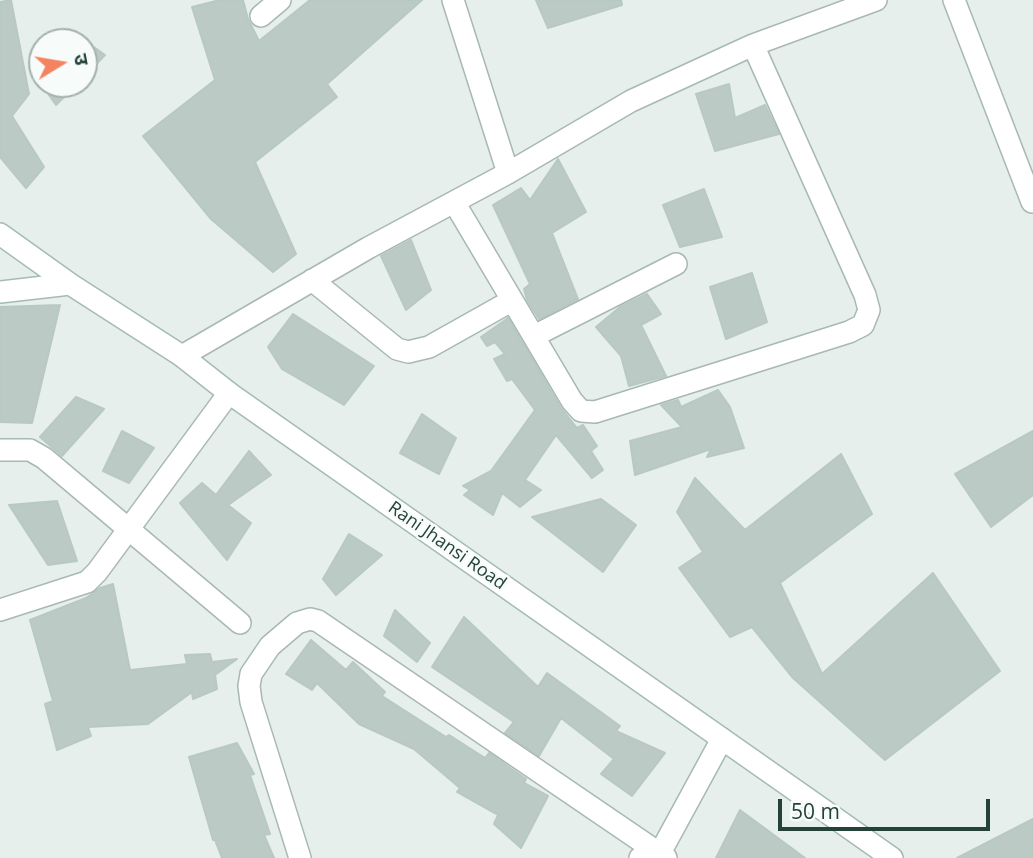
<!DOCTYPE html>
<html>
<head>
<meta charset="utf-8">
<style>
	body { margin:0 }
	#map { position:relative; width:1033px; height:858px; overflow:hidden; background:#e6efeb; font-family:"Open Sans","Noto Sans Devanagari",sans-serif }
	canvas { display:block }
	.north { position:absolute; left:28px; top:28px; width:70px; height:70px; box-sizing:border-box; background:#f7fbf9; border:2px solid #a3b1ad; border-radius:50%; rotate:79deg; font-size:19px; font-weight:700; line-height:28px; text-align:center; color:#24423a }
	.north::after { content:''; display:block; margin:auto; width:24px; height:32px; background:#f4845f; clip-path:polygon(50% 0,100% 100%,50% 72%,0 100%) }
	.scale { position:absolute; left:778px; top:799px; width:212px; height:32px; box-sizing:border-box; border:4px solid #24423a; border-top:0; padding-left:9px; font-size:21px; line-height:24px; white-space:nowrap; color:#24423a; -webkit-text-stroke:5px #f7fbf9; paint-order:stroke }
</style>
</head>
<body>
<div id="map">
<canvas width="1033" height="858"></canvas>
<div class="north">उ</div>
<div class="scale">50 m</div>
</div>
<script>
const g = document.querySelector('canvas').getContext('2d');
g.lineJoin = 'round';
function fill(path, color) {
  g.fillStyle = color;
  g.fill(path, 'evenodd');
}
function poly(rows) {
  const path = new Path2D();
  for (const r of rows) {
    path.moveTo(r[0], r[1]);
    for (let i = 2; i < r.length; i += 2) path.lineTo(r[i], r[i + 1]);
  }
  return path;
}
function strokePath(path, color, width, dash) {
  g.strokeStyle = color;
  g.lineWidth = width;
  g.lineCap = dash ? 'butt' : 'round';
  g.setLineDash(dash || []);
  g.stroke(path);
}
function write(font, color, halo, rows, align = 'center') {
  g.font = font + ' "Open Sans",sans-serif';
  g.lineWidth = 5;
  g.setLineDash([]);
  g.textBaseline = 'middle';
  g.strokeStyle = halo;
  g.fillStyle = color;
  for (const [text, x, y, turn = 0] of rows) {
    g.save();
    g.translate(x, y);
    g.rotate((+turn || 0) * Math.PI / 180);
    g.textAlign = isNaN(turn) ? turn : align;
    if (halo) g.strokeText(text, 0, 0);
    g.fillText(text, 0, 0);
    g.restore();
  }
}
const building = poly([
	[11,0,29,94,12,116,44,167,26,188,0,157,0,2,11,0],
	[220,0,243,0,248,19,259,41,310,0,422,0,327,84,337,97,255,162,296,254,273,272,211,219,143,136,215,80,192,7,220,0],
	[536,0,621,0,622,5,548,28,536,0],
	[84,40,105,55,84,77,84,42,81,42,84,40],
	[42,67,42,84,77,84,56,105,33,72,42,67],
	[729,84,735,118,765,105,779,134,715,151,696,94,729,84],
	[558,159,586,212,552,233,578,299,539,319,527,300,524,289,530,284,493,205,521,188,530,200,558,159],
	[704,189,722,237,680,247,663,205,704,189],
	[411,240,431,290,406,310,381,256,411,240],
	[752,273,767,322,726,339,710,287,752,273],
	[647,294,661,314,641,325,666,376,629,386,621,356,596,327,620,307,647,294],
	[60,305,32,423,0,422,0,307,60,305],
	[293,314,374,366,344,405,282,369,268,347,293,314],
	[508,318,561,408,577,428,583,425,597,446,591,451,603,470,592,478,556,435,525,480,541,490,520,507,502,493,493,515,464,495,470,490,463,486,491,471,535,410,512,379,507,381,494,359,505,354,495,342,487,346,481,337,508,318],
	[718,390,730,407,744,448,707,457,711,449,635,475,630,441,682,427,661,405,678,400,681,407,718,390],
	[76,397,104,409,62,456,40,437,76,397],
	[422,414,456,438,439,474,400,453,422,414],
	[122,431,154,448,129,483,103,471,122,431],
	[1033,431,1033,495,991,527,955,474,1033,431],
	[249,451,271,475,228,505,251,523,227,560,180,503,202,483,216,495,249,451],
	[841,454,872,514,780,583,822,674,933,573,1000,671,885,760,793,678,752,627,730,637,679,568,703,552,677,512,695,478,745,530,841,454],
	[601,499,636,525,603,572,532,517,601,499],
	[57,501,77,561,48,565,9,505,57,501],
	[349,534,382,555,336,595,323,579,349,534],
	[113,584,130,670,187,664,185,655,210,654,212,662,237,659,215,675,217,689,193,699,192,692,148,724,88,727,91,736,57,750,45,704,53,701,30,620,86,598,100,588,113,584],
	[395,610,430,643,417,662,384,636,395,610],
	[464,617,538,687,547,673,620,726,616,731,665,753,632,796,601,774,614,759,561,718,539,756,505,733,514,722,432,667,464,617],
	[311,640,346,670,353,662,385,692,382,696,446,737,449,735,485,758,489,753,526,779,524,783,548,796,521,848,494,824,498,815,457,792,460,788,414,749,359,724,317,683,312,690,286,674,311,640],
	[237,743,254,774,250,775,270,834,264,835,274,858,222,858,215,840,213,840,189,757,237,743],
	[740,810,805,858,716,858,740,810],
	[1033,819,1033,858,957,858,1033,819]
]);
const street = poly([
	[453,0,508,173],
	[954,0,1032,202],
	[261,16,280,0],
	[454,202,572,401,581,411,595,412,849,332,863,325,869,310,865,295,753,45],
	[312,280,397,349,408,352,429,347,511,301],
	[534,336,676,264],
	[182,356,368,248,508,173,631,101,753,45,876,0],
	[0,450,30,450,44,458,240,623],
	[0,610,87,582,97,572,229,393],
	[300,858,251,702,249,686,251,674,270,646,297,623,310,619,318,621,666,858],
	[640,858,660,853,722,739]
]);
const secondary = poly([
	[0,234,70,284,182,356,229,393,892,858],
	[0,292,70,284]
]);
const streetNames = [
	["Rani Jhansi Road",447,546,35]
];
fill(building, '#bbcac4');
strokePath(building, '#b8c9c2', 2);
strokePath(street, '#a8b8b2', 24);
strokePath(secondary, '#a4bbb3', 24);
strokePath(street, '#fff', 21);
strokePath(secondary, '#fff', 21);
write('18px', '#24423a', '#f7fbf9', streetNames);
</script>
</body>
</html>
